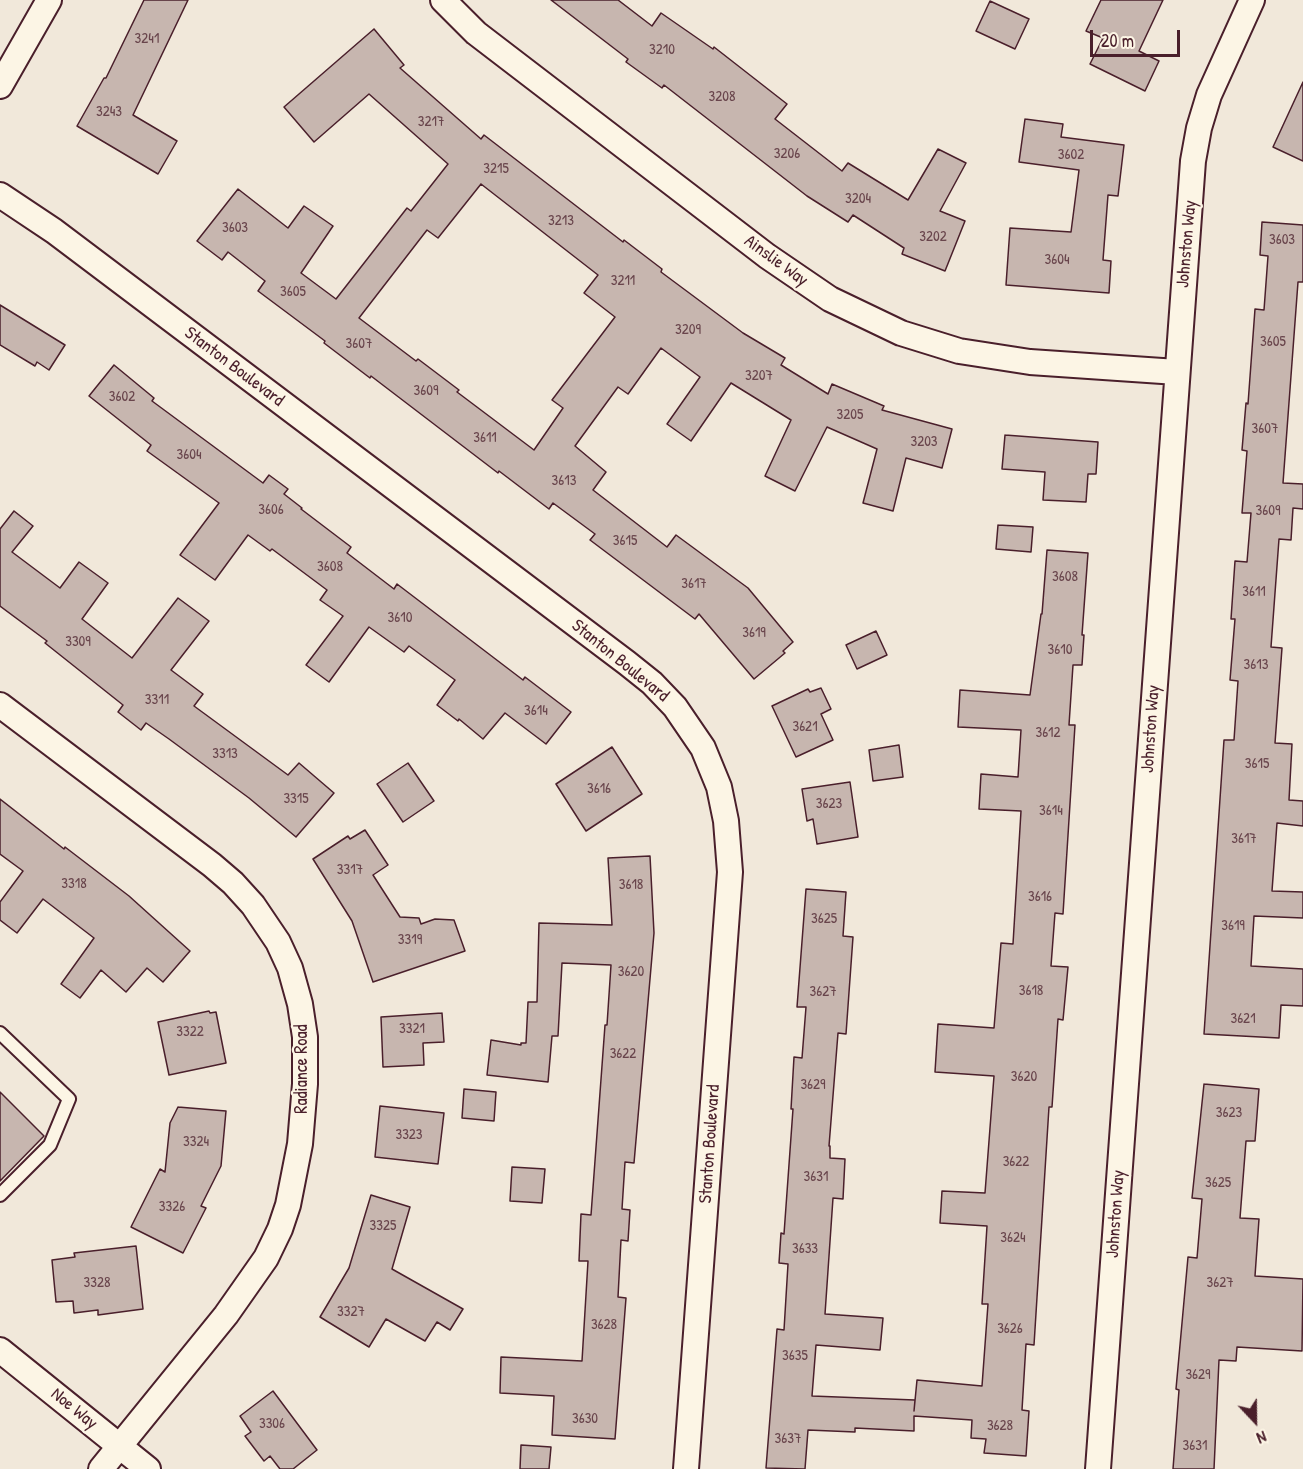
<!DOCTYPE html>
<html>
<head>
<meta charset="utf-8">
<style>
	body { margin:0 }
	#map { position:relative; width:1303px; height:1469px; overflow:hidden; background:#f1e8da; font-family:"Patrick Hand",sans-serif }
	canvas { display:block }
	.north { position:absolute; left:1225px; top:1391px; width:60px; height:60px; -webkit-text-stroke:4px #fcf5e5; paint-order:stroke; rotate:158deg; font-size:16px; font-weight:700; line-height:24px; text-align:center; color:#4a1f2b }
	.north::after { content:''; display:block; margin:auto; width:21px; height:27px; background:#4a1f2b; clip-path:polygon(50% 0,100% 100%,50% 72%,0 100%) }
	.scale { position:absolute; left:1090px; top:30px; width:90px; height:27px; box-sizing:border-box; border:3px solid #4a1f2b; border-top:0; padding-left:8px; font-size:18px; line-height:21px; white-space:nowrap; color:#4a1f2b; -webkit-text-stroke:4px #fcf5e5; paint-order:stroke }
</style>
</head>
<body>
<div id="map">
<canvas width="1303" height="1469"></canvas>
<div class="north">N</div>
<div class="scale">20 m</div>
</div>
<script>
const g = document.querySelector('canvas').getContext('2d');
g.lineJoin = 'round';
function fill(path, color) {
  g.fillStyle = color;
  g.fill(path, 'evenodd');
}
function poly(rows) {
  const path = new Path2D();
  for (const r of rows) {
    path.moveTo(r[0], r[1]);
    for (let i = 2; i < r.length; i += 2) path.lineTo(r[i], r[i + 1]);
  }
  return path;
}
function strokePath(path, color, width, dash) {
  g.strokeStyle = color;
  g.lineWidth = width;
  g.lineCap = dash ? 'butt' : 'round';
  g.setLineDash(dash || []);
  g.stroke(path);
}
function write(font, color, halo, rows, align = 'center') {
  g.font = font + ' "Patrick Hand",sans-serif';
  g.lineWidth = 4.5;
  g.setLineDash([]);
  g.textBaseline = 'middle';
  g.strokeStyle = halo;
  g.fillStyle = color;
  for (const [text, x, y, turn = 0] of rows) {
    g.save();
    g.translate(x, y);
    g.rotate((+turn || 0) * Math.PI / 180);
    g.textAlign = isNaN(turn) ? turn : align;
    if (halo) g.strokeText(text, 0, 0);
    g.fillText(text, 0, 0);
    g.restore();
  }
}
const building = poly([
	[144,0,188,0,133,115,177,141,158,174,77,126,104,78,106,78,144,0],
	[551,0,618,0,652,26,661,13,713,49,714,47,787,104,775,119,842,171,848,163,908,200,938,149,966,163,940,211,965,221,945,271,902,254,904,248,853,215,848,222,807,196,664,85,662,88,626,62,628,59,551,0],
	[1101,0,1163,0,1139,51,1159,61,1145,91,1090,64,1103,38,1086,31,1101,0],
	[990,1,1029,19,1015,49,976,31,990,1],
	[374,29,404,65,400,68,481,139,484,135,623,242,624,240,662,269,661,272,743,333,785,358,781,365,828,394,832,384,884,406,882,410,952,429,942,468,906,458,893,511,863,503,877,449,827,427,795,491,765,476,791,420,731,383,691,441,667,424,700,377,661,348,628,394,618,387,575,446,606,472,593,490,667,547,676,535,748,588,793,642,783,651,785,653,754,679,699,614,695,619,590,540,595,534,553,503,549,509,499,471,498,473,371,376,370,378,324,343,325,341,258,291,265,281,228,252,222,260,197,241,238,189,288,228,304,206,333,226,301,273,336,299,407,208,411,211,448,164,369,94,314,142,284,107,374,29],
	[481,184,598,275,584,293,615,317,552,400,563,408,534,450,457,392,459,390,418,359,416,361,359,318,427,230,438,238,481,184],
	[1303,82,1303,161,1273,147,1303,82],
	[1025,119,1063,124,1061,137,1124,145,1118,196,1108,195,1103,260,1111,261,1109,293,1006,285,1010,228,1071,232,1079,170,1019,162,1025,119],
	[1262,222,1303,225,1303,282,1298,282,1283,483,1303,484,1303,509,1293,508,1291,540,1279,539,1271,647,1282,648,1275,743,1292,744,1289,800,1303,801,1303,826,1277,823,1272,891,1303,892,1303,918,1254,916,1251,966,1303,969,1303,1006,1281,1005,1279,1038,1204,1034,1224,740,1234,740,1238,681,1230,680,1235,619,1231,619,1235,561,1247,562,1251,513,1242,513,1247,451,1242,450,1246,403,1248,404,1255,309,1264,310,1268,256,1260,255,1262,222],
	[0,305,65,345,49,370,37,362,35,366,0,345,0,305],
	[114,365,154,398,152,401,263,483,269,475,288,489,284,494,302,508,301,509,351,547,347,553,394,589,397,584,523,680,525,677,571,712,546,744,505,713,483,739,459,719,458,721,437,705,455,680,409,646,404,652,369,627,329,682,306,665,343,616,320,600,327,590,272,549,270,551,248,535,215,580,180,555,219,503,147,451,151,445,89,396,114,365],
	[1005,435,1098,442,1096,474,1088,474,1086,502,1043,500,1045,472,1002,469,1005,435],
	[14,511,33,526,12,552,60,588,79,562,108,583,82,619,132,658,178,598,209,621,171,670,203,694,194,706,288,775,299,763,334,793,296,837,249,798,169,739,146,723,141,730,118,712,123,705,45,643,47,641,0,606,0,529,14,511],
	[998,525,1033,527,1031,552,996,549,998,525],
	[1047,550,1088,553,1082,635,1084,635,1082,665,1073,665,1069,725,1075,725,1063,914,1055,913,1051,966,1068,967,1063,1020,1058,1019,1052,1107,1049,1107,1034,1345,1026,1344,1022,1410,1029,1411,1026,1456,984,1453,986,1439,971,1438,972,1420,914,1416,914,1431,855,1428,855,1432,808,1430,805,1469,766,1468,777,1329,784,1330,788,1264,779,1263,781,1233,784,1234,793,1109,791,1109,794,1057,802,1058,806,1007,797,1007,806,889,846,892,843,936,853,937,846,1034,838,1033,829,1146,830,1146,830,1158,845,1159,843,1199,833,1198,825,1314,883,1318,880,1350,816,1345,812,1396,915,1400,914,1411,917,1380,982,1386,988,1304,982,1304,987,1226,940,1223,942,1191,985,1193,994,1076,935,1072,938,1024,994,1028,1001,943,1013,944,1021,811,979,809,981,774,1018,777,1021,730,958,727,960,690,1030,695,1041,614,1042,614,1047,550],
	[876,631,887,655,857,669,846,645,876,631],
	[821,688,831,709,821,714,833,740,796,757,772,706,808,689,810,692,821,688],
	[899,745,903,777,873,781,869,750,899,745],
	[612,747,642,794,586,831,556,784,612,747],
	[408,763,434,801,403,822,377,784,408,763],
	[850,782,858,837,817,844,813,819,807,821,802,789,850,782],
	[0,799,64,849,65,847,129,896,190,951,163,982,147,968,126,992,101,970,80,998,61,984,94,938,43,899,17,933,0,920,0,902,23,871,0,854,0,799],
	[365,830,388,865,373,875,400,917,419,918,421,924,435,919,454,920,465,951,373,982,352,921,313,859,348,836,350,839,365,830],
	[650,856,654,933,634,1163,625,1162,622,1209,630,1210,628,1241,621,1240,618,1297,626,1298,615,1439,552,1435,554,1396,500,1393,501,1357,582,1361,588,1261,579,1261,581,1214,591,1215,605,1025,607,1025,611,965,562,963,558,1036,552,1036,548,1082,487,1075,491,1040,521,1045,521,1043,526,1043,528,1002,537,1002,539,923,612,925,608,858,650,856],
	[209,1011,210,1013,216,1012,226,1063,169,1075,158,1022,209,1011],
	[442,1013,444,1042,423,1043,424,1065,383,1067,381,1017,442,1013],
	[1204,1084,1259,1089,1255,1141,1246,1141,1240,1218,1259,1219,1255,1276,1303,1279,1302,1351,1237,1347,1236,1361,1219,1360,1214,1469,1173,1469,1179,1390,1176,1389,1188,1257,1197,1258,1202,1199,1192,1198,1204,1084],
	[464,1089,496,1092,494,1121,462,1118,464,1089],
	[0,1092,44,1136,0,1181,0,1092],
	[380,1106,444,1113,438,1164,375,1157,380,1106],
	[178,1107,226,1111,221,1166,201,1206,206,1208,183,1253,131,1227,160,1169,165,1172,170,1123,178,1107],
	[512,1167,545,1169,542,1203,510,1201,512,1167],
	[371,1195,410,1207,392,1269,463,1309,450,1330,437,1322,425,1341,386,1319,369,1347,320,1317,349,1268,371,1195],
	[136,1246,143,1309,98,1315,98,1310,74,1313,73,1301,56,1302,52,1260,75,1257,74,1253,136,1246],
	[273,1391,317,1450,293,1469,280,1469,270,1456,264,1461,245,1436,251,1432,240,1416,273,1391],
	[521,1445,551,1447,549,1469,520,1469,521,1445]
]);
const lane = poly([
	[0,1033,69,1099,50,1145,0,1195]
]);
const street = poly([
	[443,0,476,33,767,256,830,299,901,333,959,351,1030,362,1177,372],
	[0,86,49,0],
	[0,195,54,231,627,663,652,683,675,707,703,748,719,787,726,821,730,872,686,1469],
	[0,705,212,865,233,883,253,905,278,942,290,968,300,1004,305,1037,305,1084,300,1144,288,1205,280,1229,266,1258,226,1315,101,1469],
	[0,1350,148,1469],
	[1098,1469,1193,161,1199,128,1209,95,1252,0]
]);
const numberNames = [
	["3241",147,39],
	["3210",662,50],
	["3208",722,97],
	["3243",109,112],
	["3217",431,122],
	["3206",787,154],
	["3602",1071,155],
	["3215",496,169],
	["3204",858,199],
	["3213",561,221],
	["3603",235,228],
	["3202",933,237],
	["3603",1282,240],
	["3604",1057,260],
	["3211",623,281],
	["3605",293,292],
	["3209",688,330],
	["3605",1273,342],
	["3607",359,344],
	["3207",759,376],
	["3609",426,391],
	["3602",122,397],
	["3205",850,415],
	["3607",1265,429],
	["3611",485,438],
	["3203",924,442],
	["3604",189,455],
	["3613",564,481],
	["3606",271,510],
	["3609",1268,511],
	["3615",625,541],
	["3608",330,567],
	["3608",1065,577],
	["3617",694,584],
	["3611",1254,592],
	["3610",400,618],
	["3619",754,633],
	["3309",78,642],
	["3610",1060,650],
	["3613",1256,665],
	["3311",157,700],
	["3614",536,711],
	["3621",805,727],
	["3612",1048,733],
	["3313",225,754],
	["3615",1257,764],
	["3616",599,789],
	["3315",296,799],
	["3623",829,804],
	["3614",1051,811],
	["3617",1244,839],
	["3317",350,870],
	["3318",74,884],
	["3618",631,885],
	["3616",1040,897],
	["3625",824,919],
	["3619",1233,926],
	["3319",410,940],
	["3620",631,972],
	["3618",1031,991],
	["3627",823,992],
	["3621",1243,1019],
	["3321",412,1029],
	["3322",190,1032],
	["3622",623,1054],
	["3620",1024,1077],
	["3629",813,1085],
	["3623",1229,1113],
	["3323",409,1135],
	["3324",196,1142],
	["3622",1016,1162],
	["3631",816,1177],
	["3625",1218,1183],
	["3326",172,1207],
	["3325",383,1226],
	["3624",1013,1238],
	["3633",805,1249],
	["3328",97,1283],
	["3627",1220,1283],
	["3327",351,1312],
	["3628",604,1325],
	["3626",1010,1329],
	["3635",795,1356],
	["3629",1198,1375],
	["3630",585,1419],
	["3306",272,1424],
	["3628",1000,1426],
	["3637",788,1439],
	["3631",1195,1446]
];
const streetNames = [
	["Johnston Way",1187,244,-85],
	["Ainslie Way",776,261,36],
	["Stanton Boulevard",234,367,37],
	["Stanton Boulevard",620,661,39],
	["Johnston Way",1151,729,-86],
	["Radiance Road",302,1069,-90],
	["Stanton Boulevard",710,1144,-86],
	["Johnston Way",1116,1214,-86],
	["Noe Way",74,1409,39]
];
fill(building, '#c7b6af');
strokePath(building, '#4a1f2b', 1.5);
strokePath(lane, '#4a1f2b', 16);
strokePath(street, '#4a1f2b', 28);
strokePath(lane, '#fcf5e5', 12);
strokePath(street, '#fcf5e5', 24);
write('15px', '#69454c', null, numberNames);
write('18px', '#4a1f2b', '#fcf5e5', streetNames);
</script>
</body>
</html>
